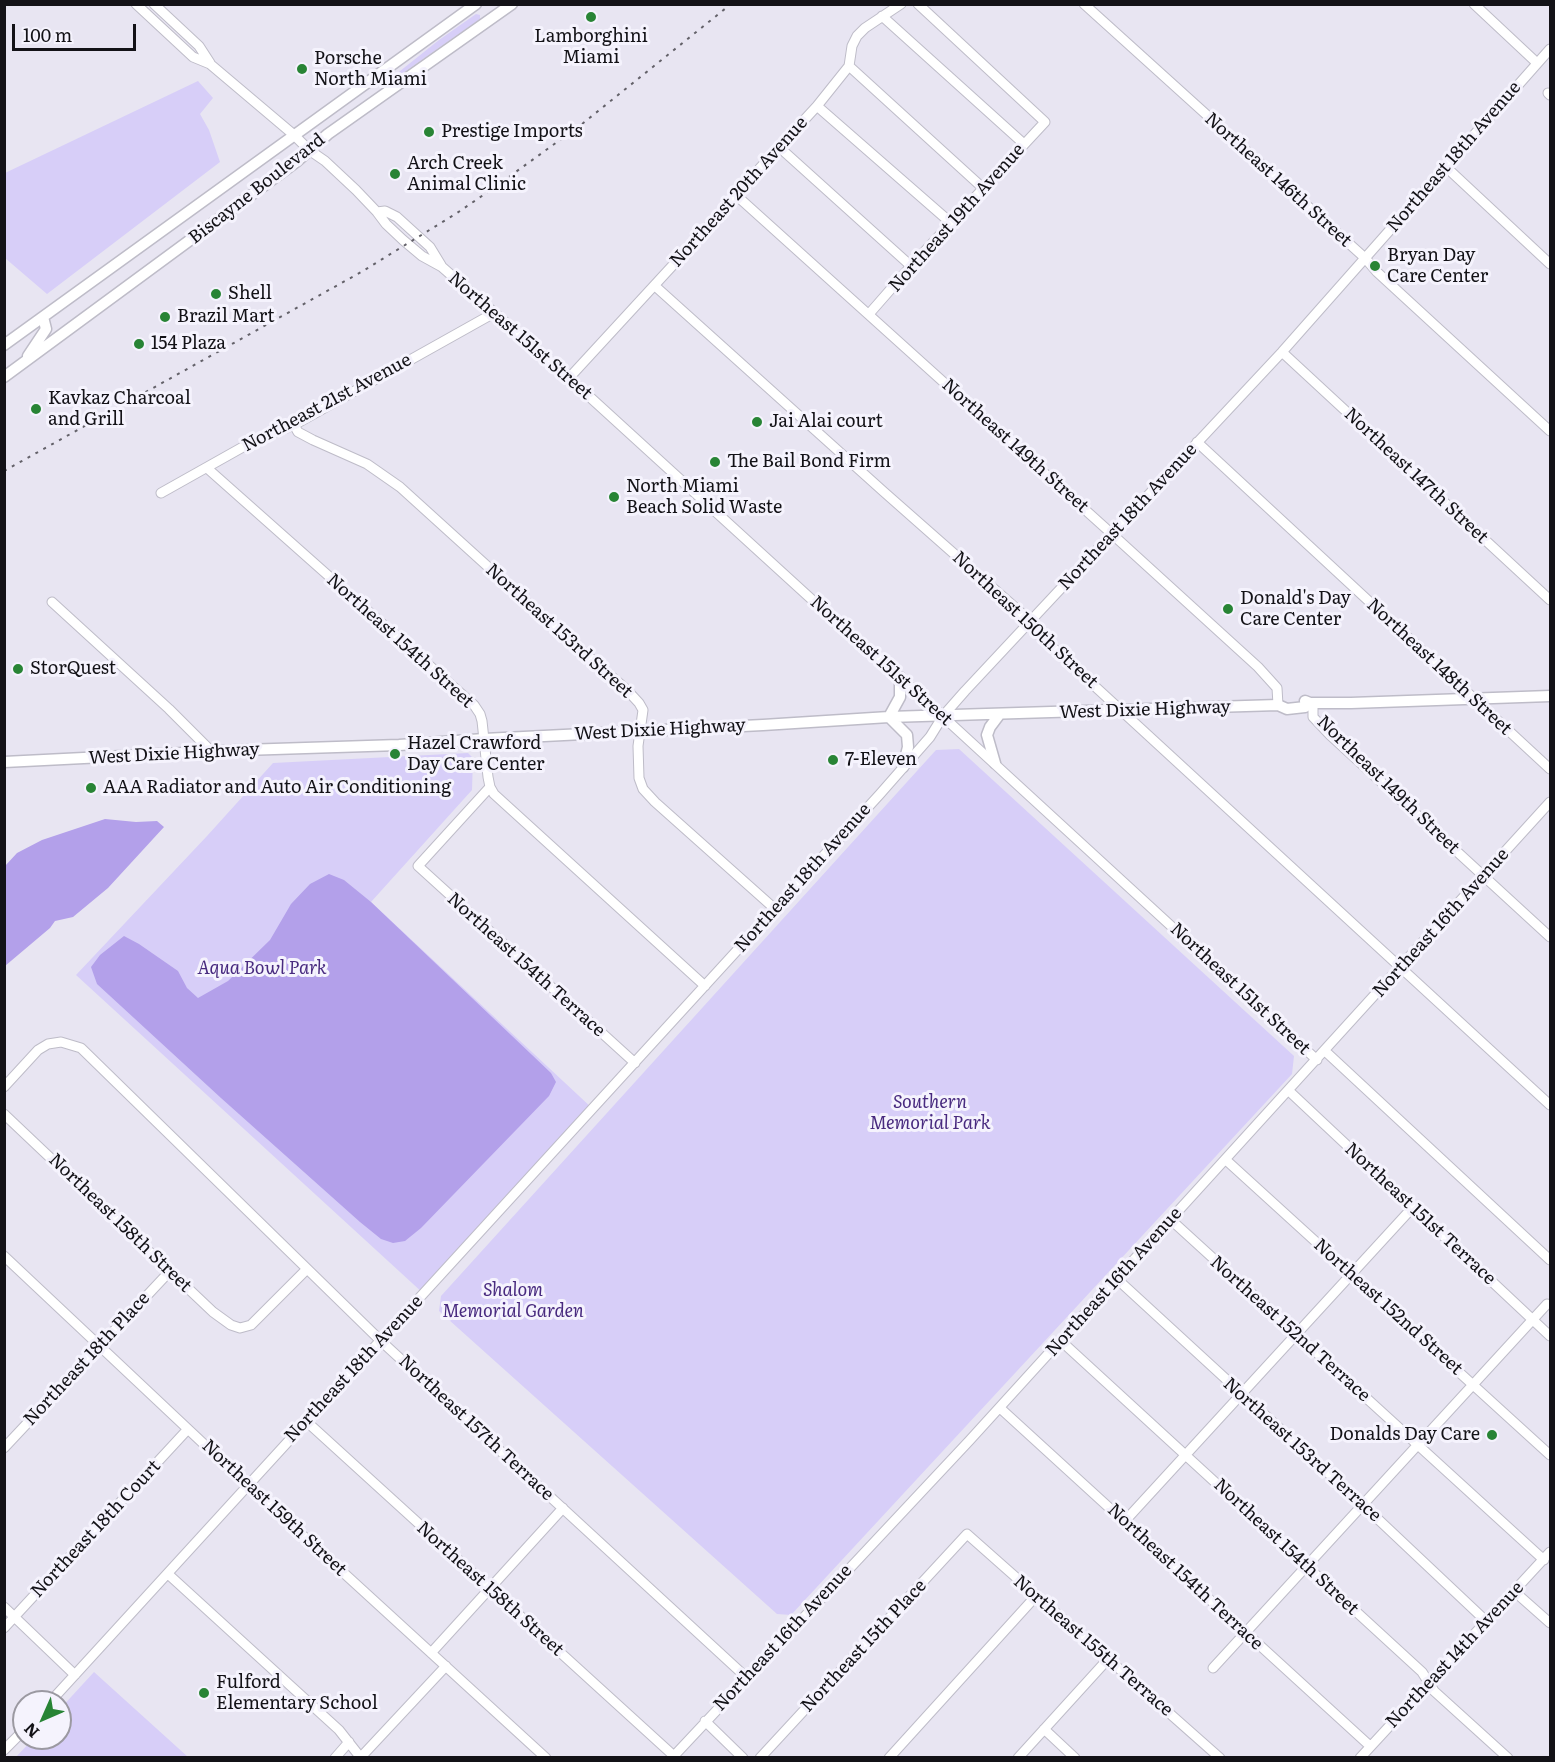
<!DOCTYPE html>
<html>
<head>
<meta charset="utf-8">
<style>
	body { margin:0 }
	#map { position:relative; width:1555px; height:1762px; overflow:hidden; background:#e8e5f2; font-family:Literata,serif }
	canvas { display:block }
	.frame { position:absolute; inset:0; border:6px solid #131217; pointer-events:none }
	.north { position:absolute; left:12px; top:1690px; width:60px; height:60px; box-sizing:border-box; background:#f5f3fd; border:2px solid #9b99a1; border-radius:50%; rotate:225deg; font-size:16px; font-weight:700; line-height:24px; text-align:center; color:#131217 }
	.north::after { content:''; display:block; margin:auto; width:21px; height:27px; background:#288435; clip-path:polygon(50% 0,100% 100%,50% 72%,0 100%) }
	.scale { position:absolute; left:12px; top:24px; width:124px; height:27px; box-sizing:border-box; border:3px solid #131217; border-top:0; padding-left:8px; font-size:18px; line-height:21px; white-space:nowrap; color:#131217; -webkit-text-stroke:4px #f5f3fd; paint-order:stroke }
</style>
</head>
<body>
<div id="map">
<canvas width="1555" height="1762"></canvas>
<div class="frame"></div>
<div class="north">N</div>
<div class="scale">100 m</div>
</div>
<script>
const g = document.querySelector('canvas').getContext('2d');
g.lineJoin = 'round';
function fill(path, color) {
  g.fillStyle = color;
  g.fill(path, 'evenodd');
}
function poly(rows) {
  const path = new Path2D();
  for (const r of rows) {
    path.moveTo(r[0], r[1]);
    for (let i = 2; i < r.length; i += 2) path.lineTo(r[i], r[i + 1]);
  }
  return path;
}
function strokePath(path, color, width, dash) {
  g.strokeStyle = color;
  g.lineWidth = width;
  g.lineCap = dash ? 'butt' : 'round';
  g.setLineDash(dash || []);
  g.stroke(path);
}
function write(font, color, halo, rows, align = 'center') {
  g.font = font + ' Literata,serif';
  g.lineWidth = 6;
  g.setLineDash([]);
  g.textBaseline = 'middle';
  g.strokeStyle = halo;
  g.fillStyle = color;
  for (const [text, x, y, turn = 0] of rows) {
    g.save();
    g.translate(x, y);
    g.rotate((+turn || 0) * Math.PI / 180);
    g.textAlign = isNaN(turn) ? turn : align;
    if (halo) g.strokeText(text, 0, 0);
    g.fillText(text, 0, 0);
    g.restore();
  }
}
const green = poly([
	[476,14,480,15,480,19,386,85,385,83,439,40],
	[198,81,213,98,200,114,209,130,220,162,47,294,5,258,5,173],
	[959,749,1294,1056,1292,1074,791,1615,777,1614,439,1311,441,1296,936,750],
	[468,753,473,758,472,790,371,902,593,1109,424,1294,76,975,207,836,273,763],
	[94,1672,188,1757,16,1757,34,1738,60,1738,60,1709]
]);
const water = poly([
	[105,819,136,822,157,821,164,827,108,888,73,917,55,921,50,928,5,966,5,866,17,853,42,840],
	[329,874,344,880,371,902,551,1073,556,1082,549,1096,421,1228,405,1241,393,1243,381,1239,360,1222,221,1098,97,984,91,967,100,955,124,936,139,944,178,971,187,988,198,998,228,981,270,940,291,904,310,884]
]);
const minor = poly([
	[136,4,193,57,210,64,294,135,309,150,325,161,356,190,377,212,386,224,403,240,422,256,442,267,569,378,843,628,900,677,1317,1060],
	[154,4,199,46,210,63],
	[1084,4,1365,258,1377,272,1550,431],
	[1474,4,1537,63],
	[882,16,1024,144],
	[849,66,984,189],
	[1548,93,1550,95],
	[817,106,951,223],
	[779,147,911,266],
	[1446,167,1550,264],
	[737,196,1112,534,1258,667,1277,688,1278,705],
	[377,212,385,211,397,217,430,247,441,265],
	[655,286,884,492,1011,604,1031,622,1038,634,1550,1105],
	[869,314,911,266,1045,122,918,4],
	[1282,352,1550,600],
	[569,378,755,176,760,168,817,106,849,66,852,46,857,36,865,28,901,4],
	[294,425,298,432,313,440,367,464,400,487,550,623,627,690,639,703,643,710,638,746,639,778,643,789,655,802,775,909],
	[1197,442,1550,769],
	[207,468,474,705,480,714,482,721,488,777,490,787,494,794,705,986],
	[161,493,250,443,294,425,494,313],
	[52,602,169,709,212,752],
	[1313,703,1313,717,1330,735,1550,937],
	[490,787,418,866,635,1063],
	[1325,1051,1550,1260],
	[4,1087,38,1050,48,1044,61,1042,81,1048,381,1341,747,1678],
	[1289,1091,1550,1336],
	[4,1114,213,1312,231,1325,240,1328,251,1325,307,1269],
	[1226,1160,1550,1455],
	[1170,1219,1544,1560],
	[4,1256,241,1479,546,1758],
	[1117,1279,1363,1505,1486,1621],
	[1060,1340,1422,1672,1434,1691,1508,1758],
	[1000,1408,1370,1746],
	[306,1421,674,1756],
	[4,1448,170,1271],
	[1124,1522,1413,1207],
	[168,1574,339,1730,361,1758],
	[1515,1592,1550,1623],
	[4,1607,75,1675],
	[4,1628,188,1429],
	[431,1653,563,1508],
	[1213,1668,1547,1304],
	[50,1702,880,794,930,737,943,716,965,691,1282,352,1550,49],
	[705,1721,743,1758],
	[1044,1729,1075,1758],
	[4,1750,24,1730],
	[361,1757,446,1666],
	[335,1758,349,1742],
	[672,1758,969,1441,1550,802],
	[760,1758,967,1534,1220,1758],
	[889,1758,1036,1596],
	[1018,1758,1108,1659],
	[1360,1758,1550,1552]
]);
const major = poly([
	[4,345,476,4],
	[28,356,46,329,43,317],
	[4,377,296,162,328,134,512,4],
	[1305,701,1310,703,1351,703,1550,696],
	[889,717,907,735,908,747,903,767],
	[889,717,900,697,900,677],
	[4,762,243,750,399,745,484,739,763,725,889,717,1278,705,1287,709,1305,707,1310,703],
	[995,763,987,735,990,727,999,715]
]);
const rail = poly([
	[4,471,363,271,457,213,495,187,582,124,731,4]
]);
const markers = [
	[591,17,6,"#288435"],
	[302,69,6,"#288435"],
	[429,132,6,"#288435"],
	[395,174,6,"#288435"],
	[1375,266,6,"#288435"],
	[216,294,6,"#288435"],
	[165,317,6,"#288435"],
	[139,344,6,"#288435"],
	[36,409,6,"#288435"],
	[757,422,6,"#288435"],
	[715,462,6,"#288435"],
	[614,497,6,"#288435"],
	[1228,609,6,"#288435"],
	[18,669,6,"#288435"],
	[395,754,6,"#288435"],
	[833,760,6,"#288435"],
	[91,788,6,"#288435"],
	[1492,1435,6,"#288435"],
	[204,1693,6,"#288435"]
];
const poiNames = [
	["Lamborghini",591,37,"center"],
	["Miami",591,58,"center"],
	["Porsche",314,59],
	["North Miami",314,80],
	["Prestige Imports",441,132],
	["Arch Creek",407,164],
	["Animal Clinic",407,185],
	["Bryan Day",1387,256],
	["Care Center",1387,277],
	["Shell",228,294],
	["Brazil Mart",177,317],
	["154 Plaza",151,344],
	["Kavkaz Charcoal",48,399],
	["and Grill",48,420],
	["Jai Alai court",769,422],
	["The Bail Bond Firm",727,462],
	["North Miami",626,487],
	["Beach Solid Waste",626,508],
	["Donald's Day",1240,599],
	["Care Center",1240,620],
	["StorQuest",30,669],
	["Hazel Crawford",407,744],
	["Day Care Center",407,765],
	["7-Eleven",845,760],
	["AAA Radiator and Auto Air Conditioning",103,788],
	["Donalds Day Care",1480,1435,"right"],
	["Fulford",216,1683],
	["Elementary School",216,1704]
];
const streetNames = [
	["Northeast 18th Avenue",1454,157,-49],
	["Northeast 146th Street",1278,180,42],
	["Biscayne Boulevard",257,189,-38],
	["Northeast 20th Avenue",739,192,-48],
	["Northeast 19th Avenue",957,218,-48],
	["Northeast 151st Street",520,336,41],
	["Northeast 21st Avenue",327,403,-28],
	["Northeast 149th Street",1015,446,42],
	["Northeast 147th Street",1416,476,43],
	["Northeast 18th Avenue",1128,517,-47],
	["Northeast 150th Street",1025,620,43],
	["Northeast 153rd Street",559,631,42],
	["Northeast 154th Street",400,641,42],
	["Northeast 151st Street",881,661,42],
	["Northeast 148th Street",1439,667,43],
	["West Dixie Highway",1145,710,-2],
	["West Dixie Highway",660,730,-3],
	["West Dixie Highway",174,754,-3],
	["Northeast 149th Street",1388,785,44],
	["Northeast 18th Avenue",803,878,-48],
	["Northeast 16th Avenue",1441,923,-48],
	["Northeast 154th Terrace",526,965,42],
	["Northeast 151st Street",1240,989,43],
	["Northeast 151st Terrace",1420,1214,43],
	["Northeast 158th Street",120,1223,44],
	["Northeast 16th Avenue",1114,1282,-48],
	["Northeast 152nd Street",1388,1307,42],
	["Northeast 152nd Terrace",1290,1329,42],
	["Northeast 18th Place",87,1359,-47],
	["Northeast 18th Avenue",354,1369,-47],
	["Northeast 157th Terrace",476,1428,43],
	["Northeast 153rd Terrace",1302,1450,42],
	["Northeast 159th Street",274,1508,43],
	["Northeast 18th Court",96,1529,-47],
	["Northeast 154th Street",1286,1547,43],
	["Northeast 154th Terrace",1185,1577,43],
	["Northeast 158th Street",490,1589,42],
	["Northeast 16th Avenue",783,1638,-47],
	["Northeast 15th Place",864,1646,-47],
	["Northeast 155th Terrace",1093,1646,41],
	["Northeast 14th Avenue",1455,1655,-47]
];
const parkNames = [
	["Aqua Bowl Park",262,969],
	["Southern",930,1103],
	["Memorial Park",930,1124],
	["Shalom",513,1291],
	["Memorial Garden",513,1312]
];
fill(green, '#d7cef8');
fill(water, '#b3a0ea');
strokePath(minor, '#bebcc8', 11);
strokePath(major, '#bebcc8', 13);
strokePath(minor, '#fff', 9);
strokePath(major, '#fff', 10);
strokePath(rail, '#636169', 2, [3, 6]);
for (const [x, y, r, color] of markers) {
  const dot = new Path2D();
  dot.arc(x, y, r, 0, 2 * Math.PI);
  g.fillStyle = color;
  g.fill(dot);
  strokePath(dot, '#f5f3fd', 2);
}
write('18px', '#131217', '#f5f3fd', poiNames, 'left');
write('18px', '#131217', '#f5f3fd', streetNames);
write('italic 18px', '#482a7f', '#f5f3fd', parkNames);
</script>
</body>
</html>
